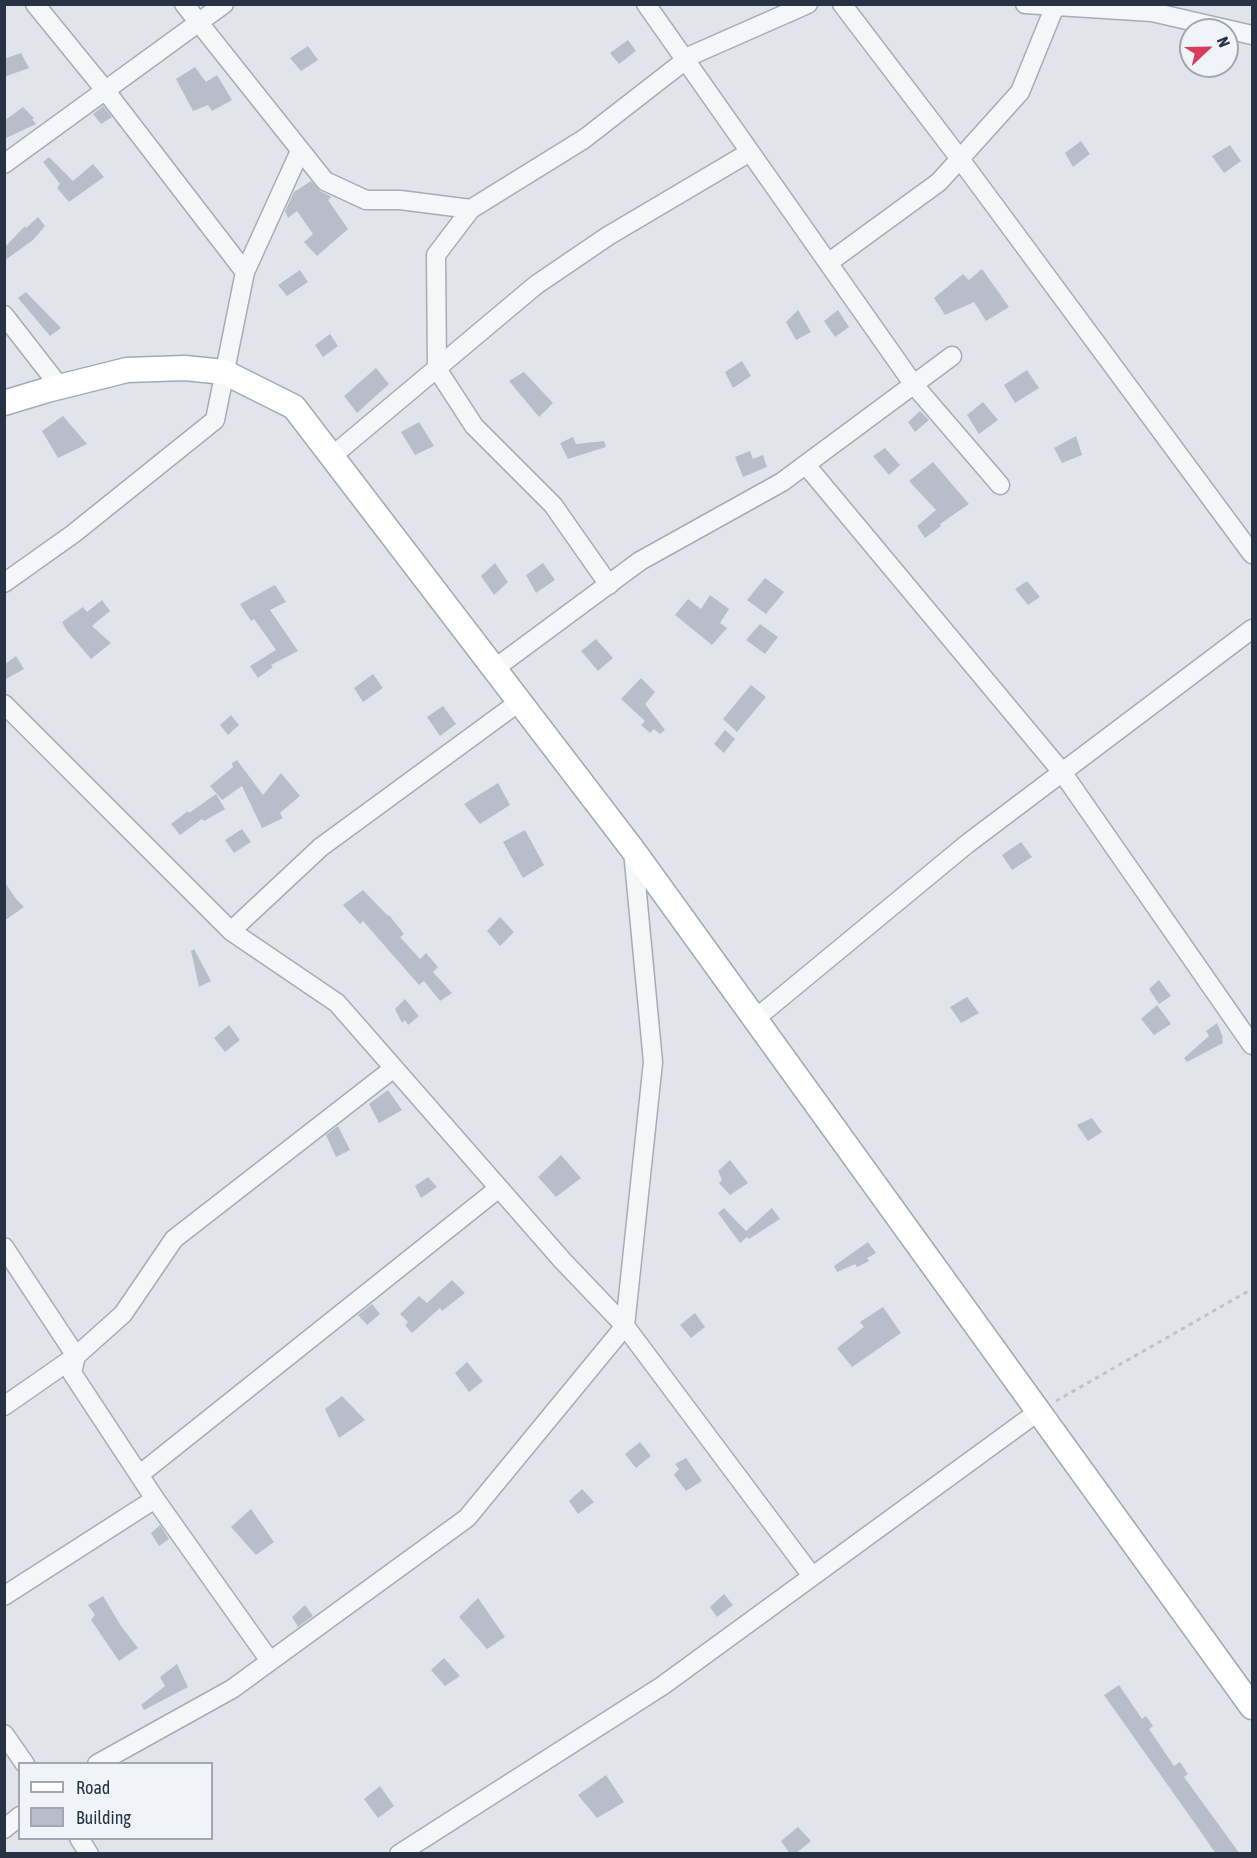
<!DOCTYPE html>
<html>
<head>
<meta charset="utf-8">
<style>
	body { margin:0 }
	#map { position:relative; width:1257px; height:1858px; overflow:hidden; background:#e1e5eb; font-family:"Asap Condensed",sans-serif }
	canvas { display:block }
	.frame { position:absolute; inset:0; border:6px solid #273344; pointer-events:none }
	.legend { position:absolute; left:18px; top:1762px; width:195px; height:78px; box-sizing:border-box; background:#f0f4f8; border:2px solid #a0a7b0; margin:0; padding:8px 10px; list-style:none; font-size:18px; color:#273344 }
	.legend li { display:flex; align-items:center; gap:12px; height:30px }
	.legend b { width:30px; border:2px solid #a0a7b0 }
	.north { position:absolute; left:1179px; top:18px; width:60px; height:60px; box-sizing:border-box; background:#f0f4f8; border:2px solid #a0a7b0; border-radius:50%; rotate:68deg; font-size:16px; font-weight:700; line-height:24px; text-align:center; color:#273344 }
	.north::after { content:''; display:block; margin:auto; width:21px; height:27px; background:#d93c5b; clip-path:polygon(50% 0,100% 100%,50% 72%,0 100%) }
</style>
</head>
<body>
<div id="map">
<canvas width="1257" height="1858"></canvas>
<div class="frame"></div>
<ul class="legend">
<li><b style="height:8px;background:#fff"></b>Road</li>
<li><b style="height:16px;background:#b7bec9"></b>Building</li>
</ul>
<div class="north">N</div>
</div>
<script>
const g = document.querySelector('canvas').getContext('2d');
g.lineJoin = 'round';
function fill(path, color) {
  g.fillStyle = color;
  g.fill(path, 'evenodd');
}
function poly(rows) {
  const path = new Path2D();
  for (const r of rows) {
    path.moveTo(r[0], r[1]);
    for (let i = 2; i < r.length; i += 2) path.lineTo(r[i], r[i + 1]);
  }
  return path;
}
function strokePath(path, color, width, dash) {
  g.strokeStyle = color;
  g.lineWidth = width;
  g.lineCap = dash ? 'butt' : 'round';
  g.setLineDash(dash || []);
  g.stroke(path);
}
const building = poly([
	[628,40,636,51,619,64,610,53],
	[308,46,318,60,301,71,290,58],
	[21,53,29,68,4,77,4,59],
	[195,67,206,82,217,75,232,100,212,111,208,105,193,111,176,79],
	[103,106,112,117,101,124,93,114],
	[23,107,34,118,32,119,36,124,4,139,4,121],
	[1081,141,1090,154,1073,167,1065,153],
	[1230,145,1241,161,1224,173,1212,156],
	[49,157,73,181,93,164,104,177,69,202,57,188,60,184,43,162],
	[311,181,320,191,330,196,331,197,328,200,348,229,317,256,304,242,313,234,297,211,288,218,285,211,294,192],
	[38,217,45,226,33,240,4,261,4,248,25,226,26,228],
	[982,269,1009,307,986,321,974,302,945,315,934,298,963,274,969,280],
	[300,270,308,282,287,296,278,285],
	[26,292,61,328,50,336,18,298],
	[798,310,811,332,796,340,786,322],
	[838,310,849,327,835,337,824,321],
	[330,334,338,346,323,357,315,345],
	[742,361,751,376,733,388,725,372],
	[376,368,389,384,357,413,344,396],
	[1027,370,1039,388,1015,403,1004,385],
	[524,372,553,403,539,417,509,381],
	[983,402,998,420,979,434,967,415],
	[920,411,929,420,915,432,908,422],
	[63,416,87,444,58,458,42,431],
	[419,422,434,446,415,455,401,432],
	[1076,436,1082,455,1062,463,1054,448],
	[573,437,576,444,604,441,606,447,568,459,560,443],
	[885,448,900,465,889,475,873,456],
	[750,451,753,459,763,455,767,467,743,477,735,457],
	[933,462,969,504,940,524,941,526,925,538,917,526,936,510,909,481],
	[495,563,508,582,494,595,481,576],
	[543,563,555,580,536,593,526,575],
	[765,578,784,592,766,614,747,600],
	[1027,581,1040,597,1028,605,1015,589],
	[275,585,286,602,270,610,298,651,271,665,273,667,258,678,250,666,276,650,254,619,251,621,240,604],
	[710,595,729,609,720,623,727,628,712,645,675,615,688,599,701,609],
	[102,600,110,611,92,626,111,643,91,659,67,631,62,622,83,607,87,612],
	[760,624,778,637,765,654,746,640],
	[596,639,613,658,598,671,581,651],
	[16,656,24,669,4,680,4,665],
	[373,674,383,688,363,702,354,688],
	[641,678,655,692,645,704,665,730,660,734,654,729,650,733,641,725,645,721,621,699],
	[751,685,766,697,737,732,723,719],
	[443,706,456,724,440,736,427,717],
	[231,715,239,725,228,735,220,725],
	[725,730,735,739,724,753,714,744],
	[237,760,263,795,281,773,300,796,280,813,283,818,262,828,242,786,222,800,210,786,233,767,232,763],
	[498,783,510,805,480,824,464,804],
	[216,794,225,809,204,821,202,819,180,835,171,824,188,811,189,813],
	[242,829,251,842,234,853,225,840],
	[525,830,544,865,523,878,503,842],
	[1021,842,1032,857,1012,870,1002,855],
	[4,881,16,899,24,907,4,921],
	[363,890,388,916,389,915,404,934,400,937,420,959,426,953,438,967,433,972,452,993,440,1001,424,981,419,985,363,921,360,924,343,905],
	[500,917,514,932,500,946,487,931],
	[194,949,211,981,199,987,191,951],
	[1159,980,1171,996,1159,1004,1149,989],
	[967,997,979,1013,961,1023,950,1007],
	[405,999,419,1016,408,1025,405,1020,402,1023,395,1009],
	[1157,1005,1171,1024,1154,1035,1141,1019],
	[1217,1023,1223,1037,1222,1039,1223,1043,1187,1062,1184,1058,1209,1036,1206,1031],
	[229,1025,240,1040,225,1052,214,1038],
	[388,1090,402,1110,379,1123,369,1104],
	[1092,1118,1102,1132,1088,1141,1077,1125],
	[338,1126,350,1150,336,1157,326,1135],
	[561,1155,581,1178,556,1197,538,1177],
	[730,1160,748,1183,730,1195,719,1183,722,1180,718,1171],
	[428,1177,437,1187,421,1198,415,1186],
	[724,1208,746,1231,772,1208,780,1219,749,1239,747,1237,740,1243,718,1213],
	[868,1242,876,1253,867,1258,869,1261,857,1267,855,1264,837,1272,834,1266],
	[452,1280,465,1293,442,1311,440,1308,412,1333,405,1325,408,1322,400,1314,419,1296,427,1303],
	[372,1304,380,1314,367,1325,358,1315],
	[883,1307,901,1333,852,1367,837,1348,864,1327,860,1322],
	[695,1313,705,1327,691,1338,680,1325],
	[467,1362,483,1381,469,1392,455,1373],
	[342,1396,365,1420,339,1438,325,1409],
	[640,1442,651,1456,636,1468,625,1454],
	[686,1458,702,1481,686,1491,674,1475,679,1469,675,1464],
	[582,1489,594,1502,578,1514,569,1501],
	[251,1509,274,1542,256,1555,231,1527],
	[160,1525,169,1539,159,1546,151,1533],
	[724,1594,733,1605,717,1617,710,1607],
	[103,1596,121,1626,138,1648,119,1661,91,1620,95,1615,88,1605],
	[478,1598,505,1637,487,1649,459,1617],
	[305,1605,313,1616,298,1627,292,1617],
	[444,1658,460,1676,445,1686,431,1670],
	[177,1664,188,1687,144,1710,141,1705,165,1686,160,1677],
	[1119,1685,1142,1719,1146,1716,1153,1726,1149,1729,1174,1766,1180,1762,1188,1774,1184,1777,1240,1854,1216,1854,1203,1835,1104,1695],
	[606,1775,624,1802,597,1818,578,1795],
	[380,1786,394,1806,378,1818,364,1799],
	[798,1827,811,1841,795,1854,790,1854,781,1841]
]);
const path = poly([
	[1056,1401,1252,1289]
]);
const minor = poly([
	[35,4,105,90,245,272],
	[184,4,325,181,366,200,400,200,471,209],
	[646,4,914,385,1000,485],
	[842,4,960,159,1252,554],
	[1025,4,1152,12,1252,35],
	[4,164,224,4],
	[828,263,939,182,1020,92,1055,6],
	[4,315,60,387],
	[331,457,536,285,608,236,750,152],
	[806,465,1062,772,1252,1045],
	[4,583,73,534,215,420,245,272,300,151],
	[609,585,553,505,474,426,437,369,436,255,471,209,584,139,692,55,808,4],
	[494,669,640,561,782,482,952,356],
	[4,704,231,931,337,1003,562,1260,625,1326,812,1576],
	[231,931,321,847,519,702],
	[755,1019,967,844,1252,629],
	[4,1247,76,1356,72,1373,155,1499,270,1661],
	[4,1406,76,1356,123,1314,174,1239,394,1068],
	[139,1475,499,1188],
	[4,1596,155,1499],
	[4,1734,25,1764],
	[97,1764,232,1689,467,1518,625,1326,653,1062,633,851],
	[4,1829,20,1816],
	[79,1838,89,1854],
	[399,1854,662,1686,1039,1411]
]);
const major = poly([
	[4,403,47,390,127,370,185,368,224,372,294,407,633,850,1252,1707]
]);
fill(building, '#b7bec9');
strokePath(minor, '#a5acb6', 21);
strokePath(major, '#9faab7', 27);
strokePath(path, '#bfc3c9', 3, [4.5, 4.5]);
strokePath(minor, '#f4f6f8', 18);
strokePath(major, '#fff', 24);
</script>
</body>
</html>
